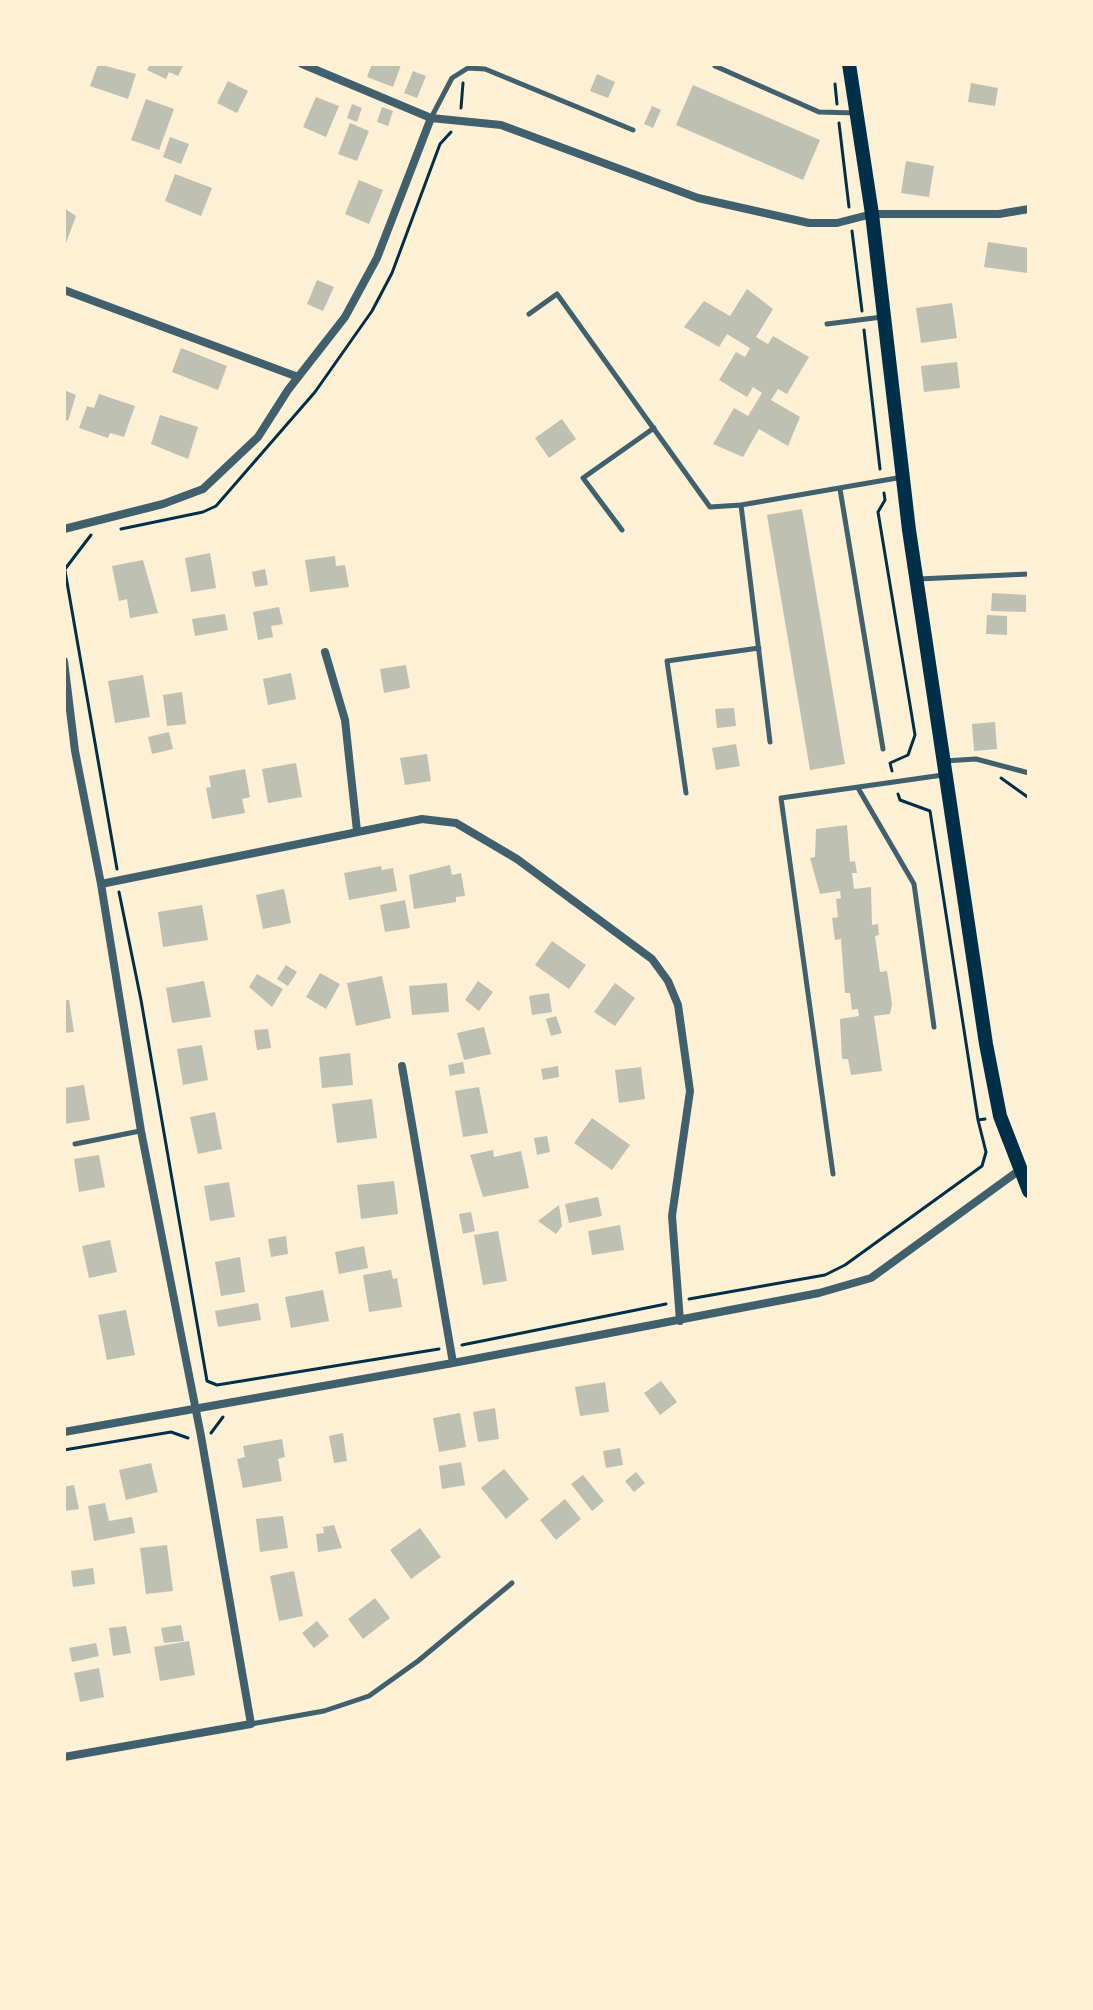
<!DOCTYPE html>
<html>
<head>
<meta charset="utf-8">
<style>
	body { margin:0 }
	#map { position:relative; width:1093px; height:2010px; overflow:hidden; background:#fdf0d5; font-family:Roboto,sans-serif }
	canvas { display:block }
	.frame { position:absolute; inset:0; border:66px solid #fdf0d5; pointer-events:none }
</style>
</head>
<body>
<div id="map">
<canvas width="1093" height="2010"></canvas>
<div class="frame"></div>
</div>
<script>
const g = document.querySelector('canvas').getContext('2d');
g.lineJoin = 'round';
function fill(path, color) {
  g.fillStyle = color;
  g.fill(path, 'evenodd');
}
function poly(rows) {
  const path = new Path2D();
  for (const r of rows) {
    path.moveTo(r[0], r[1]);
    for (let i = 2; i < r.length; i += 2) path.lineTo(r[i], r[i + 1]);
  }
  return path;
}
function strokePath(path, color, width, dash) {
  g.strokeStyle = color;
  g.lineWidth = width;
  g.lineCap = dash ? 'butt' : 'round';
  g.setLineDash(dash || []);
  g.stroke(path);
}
const building = poly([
	[98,64,136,74,128,99,90,86],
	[150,64,184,64,178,76,169,72,166,79,147,70],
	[372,64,401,65,393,87,367,77],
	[413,71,426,76,417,98,404,93],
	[597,74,615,82,608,98,590,91],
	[228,81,248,91,237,113,217,103],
	[971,83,998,88,995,106,968,102],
	[693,85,820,140,803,180,676,125],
	[316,97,339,106,326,137,303,127],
	[146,99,174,109,159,150,131,140],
	[352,104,362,108,357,122,347,118],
	[652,106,661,110,653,128,644,124],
	[382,107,393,111,388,126,377,122],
	[350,123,369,131,357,161,338,154],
	[170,137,189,144,181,164,163,157],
	[906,161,934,166,929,197,901,193],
	[175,174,212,188,201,216,165,201],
	[359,180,383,190,369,224,345,214],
	[64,208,76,216,66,243,64,242],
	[988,242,1029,248,1027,273,984,267],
	[317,280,334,287,323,311,307,304],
	[747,289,773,309,756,337,768,344,773,336,809,357,787,394,778,389,771,400,800,417,788,446,759,429,743,457,713,444,734,408,748,416,762,393,753,387,747,397,719,380,736,352,745,357,750,348,727,334,719,347,684,327,704,301,730,316],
	[952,303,957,338,921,343,916,308],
	[181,348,227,366,218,390,172,372],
	[957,362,960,388,924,392,921,366],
	[64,390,76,395,68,421,64,419],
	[99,394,135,406,124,437,110,433,108,438,79,428,87,406,94,408],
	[160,415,198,427,188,459,151,444],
	[562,419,576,439,549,458,535,438],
	[802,509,845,764,810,770,767,515],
	[210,553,216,588,191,592,185,558],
	[335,556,336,566,345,565,349,587,310,592,305,560],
	[143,560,158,613,130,618,127,599,119,601,112,566],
	[265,569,268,585,255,587,252,572],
	[992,593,1026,595,1026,612,991,611],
	[279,607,283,624,271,626,273,637,258,640,253,612],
	[225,614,228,630,195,636,192,619],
	[987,615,1007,616,1007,635,986,634],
	[406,665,410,688,384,693,380,669],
	[291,673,296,699,268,705,263,679],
	[143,675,150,717,115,723,108,681],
	[182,692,186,724,167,726,163,695],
	[734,708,736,726,717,728,715,709],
	[995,722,997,749,974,751,972,724],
	[169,732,173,749,152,754,148,737],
	[736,744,740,766,716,770,712,748],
	[427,754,431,781,405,785,400,758],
	[296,763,302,797,268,803,262,769],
	[245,769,250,797,242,799,245,813,212,819,206,788,211,787,209,776],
	[847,825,850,862,855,861,857,873,852,873,854,889,871,887,872,925,878,924,879,935,875,936,880,972,887,971,892,1004,890,1014,874,1016,882,1071,851,1075,848,1059,842,1059,840,1019,859,1016,858,1009,852,1010,850,993,845,993,841,939,835,940,832,918,838,917,836,899,841,898,840,891,820,894,810,858,815,857,816,829],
	[450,865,452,875,461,873,465,896,456,897,456,902,414,909,409,875],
	[381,866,382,870,393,868,397,891,349,900,344,873],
	[284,889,291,923,263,929,256,895],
	[405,900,410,928,385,932,380,905],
	[202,905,208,940,163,947,158,912],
	[552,941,586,965,569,989,535,965],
	[286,965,297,972,288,986,277,979],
	[320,973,340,984,326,1009,306,997],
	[257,974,283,989,272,1007,249,987],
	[382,976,391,1018,356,1026,347,983],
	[204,981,211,1017,172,1023,166,988],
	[478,981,493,992,479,1011,465,1000],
	[447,983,449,1012,412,1015,409,986],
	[615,983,635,998,615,1026,594,1012],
	[549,993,552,1012,532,1015,529,996],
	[64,1000,69,1000,74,1032,64,1033],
	[556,1016,562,1033,551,1036,546,1019],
	[484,1027,491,1054,464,1060,457,1033],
	[268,1029,271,1048,257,1050,254,1030],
	[202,1045,208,1080,183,1085,177,1049],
	[350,1053,353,1085,322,1088,319,1057],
	[463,1062,465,1073,450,1076,448,1065],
	[558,1066,559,1077,543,1080,541,1069],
	[641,1067,645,1099,619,1103,615,1070],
	[84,1085,90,1120,64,1124,64,1088],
	[479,1087,488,1133,463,1137,455,1091],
	[372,1099,377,1138,337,1143,332,1104],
	[215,1112,222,1149,198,1154,190,1117],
	[592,1118,630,1145,612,1170,574,1143],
	[547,1136,550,1152,537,1155,534,1138],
	[493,1150,494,1157,521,1151,529,1188,483,1197,470,1155],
	[99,1155,105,1187,79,1192,74,1159],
	[394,1181,398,1214,361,1219,357,1185],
	[229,1182,235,1217,210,1221,204,1186],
	[598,1197,602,1216,569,1223,565,1204],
	[559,1205,562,1226,556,1234,538,1221],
	[471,1212,475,1231,463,1234,459,1214],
	[620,1225,624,1250,592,1255,588,1231],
	[498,1231,507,1281,483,1285,474,1235],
	[286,1236,288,1254,271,1257,268,1239],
	[110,1240,117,1272,89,1278,82,1246],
	[364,1246,368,1268,339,1274,335,1252],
	[240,1257,245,1292,221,1296,215,1262],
	[391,1270,393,1279,397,1278,402,1307,369,1312,363,1275],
	[323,1290,329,1321,291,1328,285,1297],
	[258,1303,261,1320,218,1327,215,1311],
	[126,1310,135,1355,107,1360,98,1315],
	[661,1381,677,1402,660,1415,644,1393],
	[605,1382,609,1412,580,1416,575,1387],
	[495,1408,499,1439,478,1442,473,1412],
	[460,1413,466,1447,439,1452,433,1418],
	[343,1433,347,1461,334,1463,329,1436],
	[282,1439,285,1457,278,1459,282,1481,243,1488,237,1459,245,1457,243,1446],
	[620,1448,623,1465,606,1468,603,1451],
	[461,1462,465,1485,442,1489,439,1466],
	[151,1463,158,1492,126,1500,119,1470],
	[504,1469,529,1499,506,1519,481,1488],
	[636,1472,645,1483,634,1492,625,1481],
	[583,1475,604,1501,592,1511,571,1484],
	[74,1485,79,1509,64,1511,64,1487],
	[565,1499,581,1519,556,1540,540,1520],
	[105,1503,109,1521,132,1517,135,1533,94,1541,88,1506],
	[283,1516,288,1548,260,1552,256,1519],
	[334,1525,342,1548,318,1552,316,1534,324,1533,323,1527],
	[420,1528,441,1557,411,1579,390,1550],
	[167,1545,173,1591,146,1594,140,1548],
	[93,1568,95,1584,73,1587,71,1571],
	[294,1571,303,1616,279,1621,270,1576],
	[375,1598,390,1618,363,1639,348,1619],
	[317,1621,329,1636,314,1648,302,1633],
	[181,1625,184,1641,164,1643,161,1628],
	[126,1626,131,1653,113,1656,109,1628],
	[189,1641,195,1675,160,1681,154,1647],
	[96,1643,99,1656,72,1662,69,1648],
	[99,1668,104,1697,80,1702,74,1673]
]);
const path = poly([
	[835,84,837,104],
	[461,108,463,83],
	[839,123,849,207],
	[852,231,862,311],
	[864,330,880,469],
	[884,493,885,500,878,512,915,735,908,755,890,763,892,771],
	[121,529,203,512,216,506,315,392,372,311,392,273,440,144,451,132],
	[64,565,117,869],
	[65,569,91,535],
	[1001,778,1029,798],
	[898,794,900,800,930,811,978,1120],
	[119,892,141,1000,207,1381,217,1385,439,1349],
	[689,1299,825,1275,845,1265,982,1166,986,1152,978,1120,985,1119],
	[462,1345,666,1304],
	[211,1433,223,1417],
	[64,1450,171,1432,188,1438]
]);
const service = poly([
	[715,66,819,112,856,113],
	[431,118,452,78,468,68,485,69,633,130],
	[529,314,557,294,710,507,741,505,770,742],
	[827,324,882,317],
	[840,489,883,749],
	[741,505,903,477],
	[622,530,583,478,654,428],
	[918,579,1029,574],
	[944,761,976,759,1029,773],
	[858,788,914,884,934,1027],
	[686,793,667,661,759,648],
	[75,1144,140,1131],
	[833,1174,781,798,943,775],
	[251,1724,324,1711,369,1696,418,1661,512,1583]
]);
const minor = poly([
	[302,64,431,118,501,125,698,198,809,223,837,223,872,214,999,214,1029,209],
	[64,290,298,377],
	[64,529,163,504,203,489,258,437,288,390,345,317,377,258,431,118],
	[325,652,345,720,357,831],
	[64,661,75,751,101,884,141,1131,201,1436,251,1724,64,1757],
	[101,884,422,819,456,823,517,859,652,959,668,981,678,1005,690,1091,672,1216,680,1321],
	[402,1066,453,1363],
	[64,1432,453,1363,819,1293,871,1278,1021,1169]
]);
const secondary = poly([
	[849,64,872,214,909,530,986,1044,1000,1116,1029,1191]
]);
fill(building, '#bec0b2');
strokePath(path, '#003049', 3);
strokePath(service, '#3f606c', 5);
strokePath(minor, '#3f606c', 8);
strokePath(secondary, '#003049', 14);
</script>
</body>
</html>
